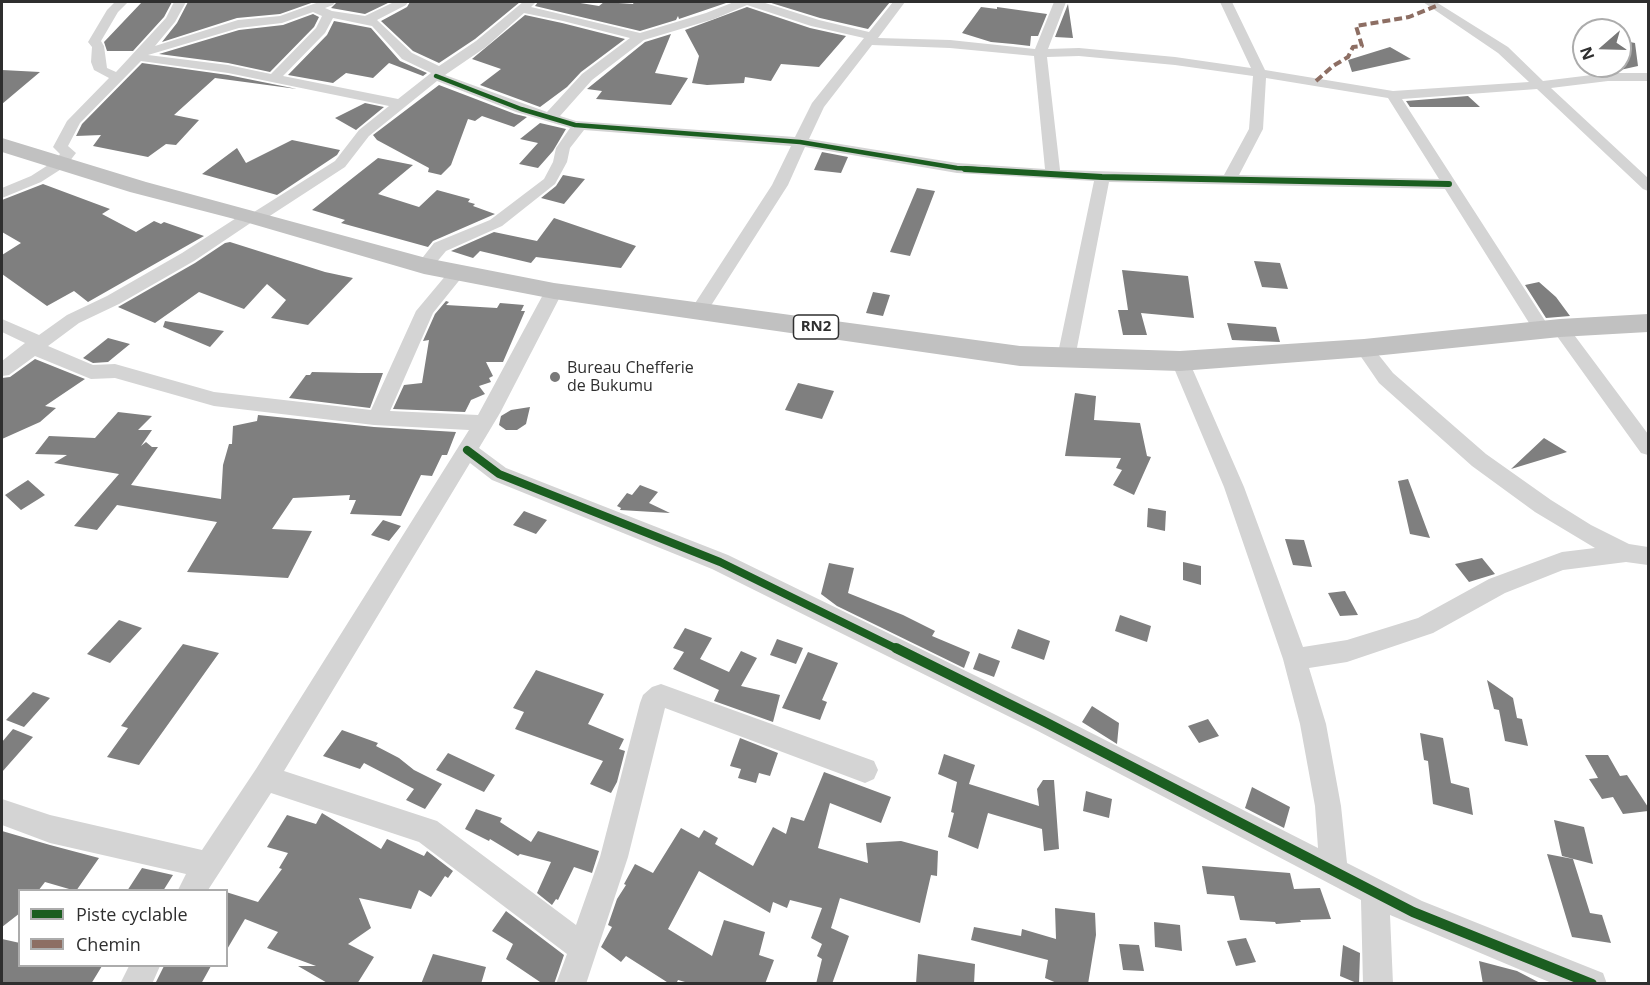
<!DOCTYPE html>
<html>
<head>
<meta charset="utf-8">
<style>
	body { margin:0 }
	#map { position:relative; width:1650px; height:985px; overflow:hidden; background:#fff; font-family:"Open Sans",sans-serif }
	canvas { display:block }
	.frame { position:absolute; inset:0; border:3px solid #2f2f2f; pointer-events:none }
	.legend { position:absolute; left:18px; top:889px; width:210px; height:78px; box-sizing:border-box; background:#fff; border:2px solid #acacac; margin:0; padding:8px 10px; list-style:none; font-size:18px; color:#2f2f2f }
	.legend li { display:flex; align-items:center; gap:12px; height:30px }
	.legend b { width:30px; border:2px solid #acacac }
	.north { position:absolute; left:1572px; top:18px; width:60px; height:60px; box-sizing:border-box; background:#fff; border:2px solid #acacac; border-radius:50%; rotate:250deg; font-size:16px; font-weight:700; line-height:24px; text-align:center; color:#2f2f2f }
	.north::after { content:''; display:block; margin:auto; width:21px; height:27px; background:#787878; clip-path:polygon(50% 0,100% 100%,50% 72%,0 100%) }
</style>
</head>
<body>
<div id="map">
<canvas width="1650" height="985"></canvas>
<div class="frame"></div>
<ul class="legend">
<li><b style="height:8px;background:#1b5e20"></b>Piste cyclable</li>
<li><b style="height:8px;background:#8d6e63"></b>Chemin</li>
</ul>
<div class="north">N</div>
</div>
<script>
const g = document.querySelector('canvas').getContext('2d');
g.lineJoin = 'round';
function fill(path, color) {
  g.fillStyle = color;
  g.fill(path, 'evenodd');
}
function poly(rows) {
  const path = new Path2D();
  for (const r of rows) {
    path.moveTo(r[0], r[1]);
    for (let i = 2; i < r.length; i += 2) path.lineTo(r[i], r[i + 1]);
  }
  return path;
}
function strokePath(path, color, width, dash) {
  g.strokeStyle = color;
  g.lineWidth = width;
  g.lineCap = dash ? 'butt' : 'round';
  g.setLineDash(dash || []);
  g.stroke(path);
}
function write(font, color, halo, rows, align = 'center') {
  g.font = font + ' "Open Sans",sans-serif';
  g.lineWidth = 6;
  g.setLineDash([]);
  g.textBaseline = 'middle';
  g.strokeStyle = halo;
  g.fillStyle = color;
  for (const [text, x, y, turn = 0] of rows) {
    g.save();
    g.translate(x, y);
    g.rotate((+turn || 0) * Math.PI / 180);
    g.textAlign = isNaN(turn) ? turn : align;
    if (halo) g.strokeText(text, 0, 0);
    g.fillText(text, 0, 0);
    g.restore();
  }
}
const building = poly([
	[142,2,172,2,164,17,133,51,107,51,104,42],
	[188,2,251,3,314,2,280,14,237,18,162,42,177,23],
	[337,2,390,2,365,14,331,8],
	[410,2,520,2,475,39,439,63,413,51,381,21,407,7],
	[538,2,574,2,599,6,604,2,633,4,634,2,729,2,679,19,678,16,676,20,640,31,535,6],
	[768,2,890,2,868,29,820,18],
	[1068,4,1073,38,1055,37],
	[747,7,810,28,846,36,819,67,781,64,771,81,745,77,744,83,707,85,692,83,699,56,685,30],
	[981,7,997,9,997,7,1047,14,1038,36,1031,36,1030,46,1013,44,991,42,962,33],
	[313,14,319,17,314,27,270,72,228,63,159,54,239,30,283,25],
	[525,15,562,23,625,39,581,72,567,87,540,107,480,85,501,69,472,59],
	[334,21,371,28,400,61,427,73,423,76,389,63,373,78,346,73,333,83,288,75,327,35],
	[671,34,655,73,688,78,671,105,596,99,602,91,587,89,645,42],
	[1620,40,1635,43,1638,66,1620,70],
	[1390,47,1411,59,1352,72,1348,60],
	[142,63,228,75,297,89,215,78,174,115,199,120,176,145,166,144,148,157,93,146,101,135,76,136,82,124],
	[2,70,40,72,2,104],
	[439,85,515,114,527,117,514,127,482,116,475,121,468,119,451,165,441,175,428,172,429,168,377,140,373,135],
	[1468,96,1480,107,1410,107,1406,101],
	[365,103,384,107,356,130,335,118],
	[540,123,566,129,553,151,538,168,519,164,538,143,520,139],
	[292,140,340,150,337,155,277,195,202,174,237,148,246,163],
	[822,152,848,157,841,173,814,170],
	[378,158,413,165,378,194,419,207,437,190,470,199,468,202,475,204,473,206,495,214,433,241,428,247,341,223,345,220,312,210],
	[563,175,585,179,564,204,541,198,556,186],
	[43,184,110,209,102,214,136,232,154,221,161,224,164,222,204,236,88,302,74,291,47,306,2,274,2,255,21,243,2,232,2,200],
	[917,188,935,191,910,256,890,252],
	[554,218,636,246,621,268,536,257,531,263,480,251,473,258,451,251,494,232,537,241],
	[230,242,325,272,353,278,308,325,271,318,286,300,267,284,244,309,199,292,155,323,118,307,195,263,225,243],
	[1254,261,1280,263,1288,289,1262,287],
	[1122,270,1188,276,1194,318,1141,313,1147,335,1123,335,1118,310,1128,310],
	[1539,282,1556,297,1570,316,1546,318,1525,285],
	[873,292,890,295,883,316,866,313],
	[446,301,449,302,446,305,497,308,500,303,524,305,521,311,525,311,503,362,486,362,493,376,489,378,491,382,479,386,485,394,471,400,465,412,393,409,404,385,422,383,429,340,423,341,435,314],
	[165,321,224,331,210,347,163,327],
	[1227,323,1276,327,1280,342,1232,340],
	[108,338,130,344,108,362,93,363,83,358],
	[35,359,85,379,45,406,56,408,40,422,2,439,2,378,10,377],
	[312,372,359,373,383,373,370,408,289,398,306,375,310,375],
	[798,383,834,391,822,419,785,410],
	[1075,393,1096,396,1094,420,1140,423,1147,456,1151,457,1134,495,1113,485,1122,470,1116,468,1121,458,1065,456],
	[530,407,526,424,517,430,506,430,499,425,501,416,511,410],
	[118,412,152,416,138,430,152,430,141,446,146,442,152,447,158,447,131,485,221,499,223,465,229,444,232,444,233,426,257,421,258,415,374,427,456,432,447,455,442,455,432,476,421,475,401,516,350,514,356,500,349,500,350,495,293,498,272,529,312,531,288,578,187,572,217,522,117,505,97,530,74,526,119,474,54,463,67,455,35,454,49,436,95,438],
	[1544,438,1567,452,1511,469],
	[1408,479,1430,538,1410,534,1398,481],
	[28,480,45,495,21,510,5,495],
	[640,485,658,492,649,503,670,513,620,510,621,508,617,506,627,493,632,495],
	[1148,508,1166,511,1165,531,1147,527],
	[524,511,547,520,536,534,513,525],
	[383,520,401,526,389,541,371,535],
	[1285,539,1304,540,1312,567,1293,565],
	[1482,558,1495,574,1469,582,1455,564],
	[1183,562,1201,566,1201,585,1183,580],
	[829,563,854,568,848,593,903,615,935,631,932,636,970,652,964,668,837,606,821,594],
	[1345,591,1358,615,1340,616,1328,593],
	[1120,615,1151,626,1147,642,1115,631],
	[119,620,142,628,110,663,87,654],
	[685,628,712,638,700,659,729,672,741,651,757,658,741,686,780,695,773,722,714,701,719,690,673,669,684,652,673,648],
	[1018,629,1050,641,1044,660,1011,648],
	[777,639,803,648,796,664,770,655],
	[183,644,219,653,139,765,107,757,128,728,121,726],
	[808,652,838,663,822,700,827,702,820,720,782,708],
	[979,653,1000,661,994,677,973,669],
	[536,670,604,694,588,724,624,739,619,749,625,751,617,782,611,793,590,784,603,761,515,729,524,712,513,708],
	[1487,680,1513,698,1517,718,1522,719,1528,746,1505,741,1499,710,1494,709],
	[33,692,50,698,24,727,6,720],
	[1092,706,1119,723,1117,744,1082,722],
	[1208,719,1219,736,1199,743,1188,726],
	[13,729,33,737,2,772,2,742],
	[342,730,378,743,376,746,399,758,414,770,442,784,425,809,406,800,414,789,364,763,360,769,323,756],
	[1420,733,1443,738,1451,783,1469,788,1473,815,1433,804,1428,761,1424,760],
	[740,738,778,753,770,776,759,773,756,783,738,778,741,769,730,766],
	[448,753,495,775,484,792,436,770],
	[944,754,975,765,969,784,1039,806,1037,789,1043,780,1054,780,1059,849,1044,851,1042,829,988,813,978,849,948,837,954,813,951,812,957,782,938,774],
	[1585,755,1608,755,1620,776,1627,775,1648,807,1648,811,1623,814,1613,797,1602,799,1589,779,1598,778],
	[824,772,891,797,881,823,830,803,818,848,868,863,866,843,901,841,938,851,937,876,931,875,920,923,840,898,831,928,849,936,832,984,816,984,822,959,817,956,822,944,811,938,822,908,790,900,787,908,773,902,770,913,699,871,668,929,712,956,724,920,765,932,759,955,774,960,765,984,692,984,678,980,676,984,670,984,626,956,621,962,601,947,612,927,608,925,617,899,626,885,624,884,635,864,653,873,681,828,699,838,704,830,718,838,715,844,753,866,773,827,786,834,791,817,804,821],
	[1252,787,1290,807,1284,828,1245,808],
	[1086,791,1112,799,1109,818,1083,811],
	[476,809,502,818,500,822,531,842,538,831,599,851,592,873,574,867,558,900,556,899,552,905,537,893,551,862,520,854,518,856,490,839,489,841,465,829],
	[322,813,381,849,387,839,424,856,427,851,453,871,448,878,445,876,431,897,419,890,411,909,359,898,371,928,348,944,374,957,357,984,329,984,298,966,316,966,267,948,278,932,245,919,226,951,226,892,258,902,282,869,279,868,288,853,267,847,287,815,316,824],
	[1554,820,1584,827,1593,864,1562,856],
	[2,831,50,845,99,858,76,891,45,882,38,891,20,891,20,913,2,927],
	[1547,854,1573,859,1590,913,1602,915,1611,943,1572,937],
	[1202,866,1290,873,1294,889,1320,888,1331,919,1300,920,1301,922,1276,924,1275,922,1240,920,1234,896,1207,894],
	[142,868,173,875,163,891,127,891],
	[1055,908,1095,913,1096,935,1088,984,1059,984,1045,978,1048,960,971,940,974,927,1021,936,1022,929,1056,939],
	[506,911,564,955,554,984,543,984,506,959,513,944,492,931],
	[1154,922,1180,925,1182,951,1155,947],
	[1246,938,1256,962,1236,966,1227,941],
	[2,939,20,943,20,966,102,966,91,984,2,984],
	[1119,944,1139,945,1144,971,1123,970],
	[1343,945,1360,953,1359,984,1340,976],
	[433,954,486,967,481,984,421,984],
	[918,954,975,964,974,984,916,984],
	[1479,961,1517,971,1542,984,1483,984],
	[164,966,211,966,201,984,155,984]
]);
const minor = poly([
	[115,2,128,2,118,12,101,41,104,46,107,68,116,72,166,18,174,2,186,2,175,22,155,46,238,20,280,16,319,2,335,2,333,5,325,8,332,11,365,16,394,2,408,2,406,5,377,20,412,53,439,66,476,41,523,2,536,2,531,7,640,33,706,13,734,2,762,2,819,20,869,32,893,2,905,2,878,38,950,40,1035,49,1054,2,1066,2,1048,49,1079,48,1175,57,1251,68,1220,2,1232,2,1265,70,1393,91,1529,82,1498,53,1423,2,1436,2,1508,47,1543,81,1608,73,1648,73,1648,81,1608,81,1551,88,1648,178,1648,191,1643,189,1537,89,1402,99,1551,330,1548,334,1542,336,1536,334,1445,189,1109,182,1075,358,1073,363,1066,364,1059,363,1057,358,1094,181,957,173,805,147,788,185,705,315,699,317,693,315,690,311,772,185,791,146,584,130,570,148,567,162,555,184,502,226,446,251,430,270,424,271,418,270,416,266,434,243,490,220,544,179,553,162,556,148,570,128,516,112,437,81,369,136,345,167,262,221,252,222,194,261,119,304,79,323,48,346,93,365,115,364,214,392,371,410,416,311,452,268,458,267,464,268,466,272,433,313,390,411,478,415,545,291,548,287,554,285,560,287,563,291,500,413,479,448,506,468,728,555,1052,713,1318,848,1315,806,1300,724,1283,659,1224,487,1171,361,1173,356,1180,355,1187,356,1189,361,1244,487,1303,647,1347,640,1418,618,1489,579,1562,552,1595,548,1535,512,1472,466,1379,383,1355,348,1358,344,1364,342,1370,344,1393,373,1486,454,1551,500,1591,525,1629,544,1648,547,1648,565,1626,562,1563,570,1505,593,1433,633,1347,662,1309,668,1326,724,1341,806,1347,863,1422,901,1603,973,1607,984,1554,984,1390,915,1393,984,1363,984,1361,900,1034,729,712,569,492,480,470,463,284,771,437,821,576,925,600,857,640,703,643,695,652,687,661,684,874,761,878,770,874,779,865,783,665,708,628,857,586,984,556,984,567,954,419,842,271,793,208,890,178,890,186,874,50,843,2,825,2,799,50,815,202,850,256,769,469,430,374,425,214,406,115,378,91,379,35,356,9,375,2,376,2,361,25,343,2,332,2,319,39,335,67,315,107,296,182,253,244,213,254,212,335,161,359,130,389,106,228,73,141,61,80,123,68,146,76,153,66,166,41,182,2,198,2,188,31,176,56,160,60,154,53,147,67,121,109,78,94,70,91,62,92,47,88,42,107,10,115,2],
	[747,5,811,26,864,38,812,103,795,137,576,121,560,116,592,80,644,40,714,19,747,5],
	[313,12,322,16,316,28,271,74,228,65,148,55,239,28,282,23,313,12],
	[524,13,563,21,630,38,582,74,547,112,445,75,486,47,524,13],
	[333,18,372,26,402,59,431,73,398,99,283,76,325,33,333,18],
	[872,45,950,48,1034,56,1045,169,957,163,809,139,824,107,872,45],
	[1079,56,1175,65,1253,76,1249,129,1224,175,1060,170,1047,57,1079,56],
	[1266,78,1388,98,1439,179,1239,175,1263,129,1266,78],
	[1560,322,1566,324,1648,434,1648,455,1641,453,1554,332,1551,328,1554,324,1560,322],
	[129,966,160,966,152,984,120,984,129,966]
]);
const highway = poly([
	[2,138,146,182,426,258,554,283,1020,346,1180,351,1364,339,1560,319,1648,314,1648,332,1560,337,1364,357,1180,371,1020,366,554,299,424,274,242,221,130,192,2,152,2,138]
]);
const quiet = poly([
	[1316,81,1333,66,1348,57,1353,47,1362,46,1356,26,1409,17,1436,6]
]);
const cyclewayFar3 = poly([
	[436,76,521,109,575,125,800,142,957,168,990,170]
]);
const cyclewayFar2 = poly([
	[965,169,1102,177,1449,184]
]);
const cyclewayFar1 = poly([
	[467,450,499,474,720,562,899,650]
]);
const cycleway = poly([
	[896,648,1043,721,1413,912,1592,984]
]);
const markers = [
	[555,377,6,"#787878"]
];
const shields = [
	[816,327,45]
];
const shieldNames = [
	["RN2",816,327]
];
const poiNames = [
	["Bureau Chefferie",567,368],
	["de Bukumu",567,386]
];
fill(building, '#7f7f7f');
fill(minor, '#d4d4d4');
fill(highway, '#c1c1c1');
strokePath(quiet, '#8d6e63', 4, [8, 4]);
strokePath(cyclewayFar3, '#1b5e20', 4.5);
strokePath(cyclewayFar2, '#1b5e20', 6);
strokePath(cyclewayFar1, '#1b5e20', 8);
strokePath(cycleway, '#1b5e20', 10);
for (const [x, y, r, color] of markers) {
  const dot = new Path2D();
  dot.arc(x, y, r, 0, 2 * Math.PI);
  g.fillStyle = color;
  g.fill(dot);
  strokePath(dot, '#fff', 2);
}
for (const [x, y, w] of shields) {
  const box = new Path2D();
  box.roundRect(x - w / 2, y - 12, w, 24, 4.5);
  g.fillStyle = '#fff';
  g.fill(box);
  strokePath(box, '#2f2f2f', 1.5);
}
write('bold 15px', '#2f2f2f', null, shieldNames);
write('16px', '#2f2f2f', '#fff', poiNames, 'left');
</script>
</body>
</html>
